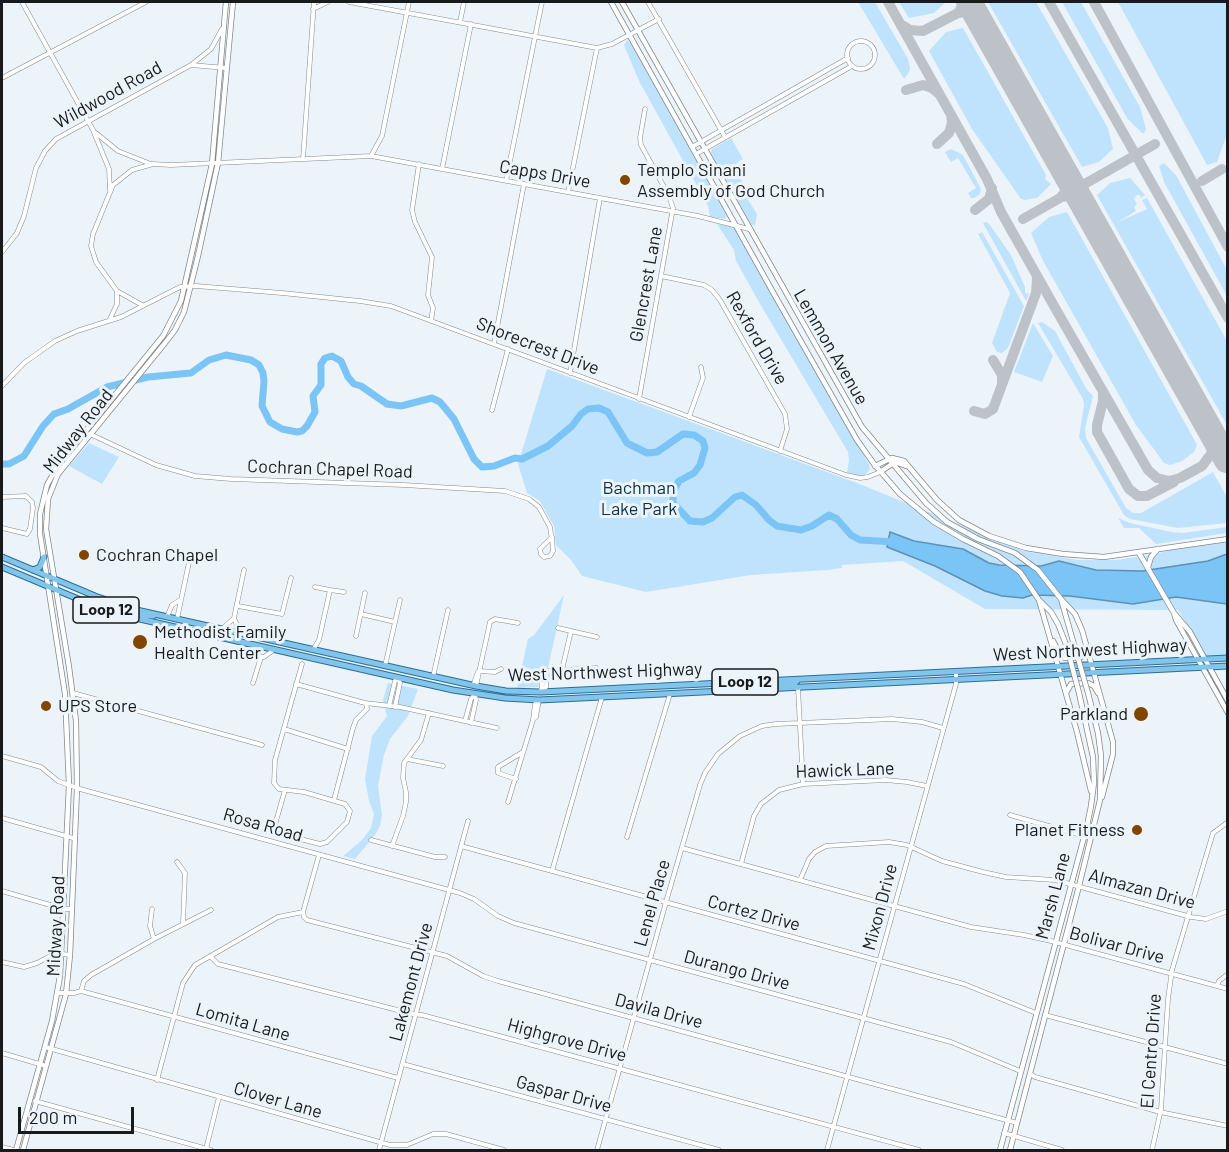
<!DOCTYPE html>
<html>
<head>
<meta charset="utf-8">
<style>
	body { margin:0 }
	#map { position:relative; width:1229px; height:1152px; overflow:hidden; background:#ecf4fa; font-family:Barlow,sans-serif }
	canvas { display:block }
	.frame { position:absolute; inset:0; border:3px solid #181b1d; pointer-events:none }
	.scale { position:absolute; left:18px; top:1107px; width:116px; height:27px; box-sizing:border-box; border:3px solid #181b1d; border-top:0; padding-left:8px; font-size:18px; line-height:21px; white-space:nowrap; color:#181b1d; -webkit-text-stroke:4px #ecf4fa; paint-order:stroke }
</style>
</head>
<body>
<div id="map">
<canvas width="1229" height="1152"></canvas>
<div class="frame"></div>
<div class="scale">200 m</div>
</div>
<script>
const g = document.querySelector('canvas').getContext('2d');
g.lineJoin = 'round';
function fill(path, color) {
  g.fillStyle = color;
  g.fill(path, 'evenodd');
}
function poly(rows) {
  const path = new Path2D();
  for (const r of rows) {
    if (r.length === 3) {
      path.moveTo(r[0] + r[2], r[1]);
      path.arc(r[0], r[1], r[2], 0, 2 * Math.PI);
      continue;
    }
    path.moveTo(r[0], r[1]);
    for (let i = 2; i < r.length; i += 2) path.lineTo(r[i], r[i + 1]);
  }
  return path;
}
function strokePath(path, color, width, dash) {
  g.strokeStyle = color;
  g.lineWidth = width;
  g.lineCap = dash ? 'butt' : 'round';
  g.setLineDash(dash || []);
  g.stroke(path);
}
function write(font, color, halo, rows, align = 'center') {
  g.font = font + ' Barlow,sans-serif';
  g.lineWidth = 6;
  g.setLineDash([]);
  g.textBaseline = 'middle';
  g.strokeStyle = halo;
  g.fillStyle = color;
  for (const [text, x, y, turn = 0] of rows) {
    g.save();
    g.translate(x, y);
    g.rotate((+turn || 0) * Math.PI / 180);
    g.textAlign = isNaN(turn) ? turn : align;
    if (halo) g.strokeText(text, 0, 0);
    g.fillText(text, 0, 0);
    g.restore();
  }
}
const green = poly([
	[858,2,875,2,908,59,910,67,909,72,904,79],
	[899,2,946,2,934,13,909,18],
	[988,2,1036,2,1108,128,1113,149,1099,162,1082,167],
	[1062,2,1081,2,1140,107,1146,129,1144,133,1142,133,1127,118],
	[1118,2,1227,2,1227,134,1217,162,1207,165],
	[963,28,1046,175,1045,179,1051,184,1037,198,1025,200,1021,199,972,129,929,51,946,32],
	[627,40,631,43,727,216,725,219,710,217,708,206,639,81,624,45],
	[731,138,743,159,732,166,747,189,743,192,757,214,755,226,751,224,711,153,712,149],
	[951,149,963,155,981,189,980,194,974,198,971,198,968,193,976,188,958,158,951,162,945,152],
	[1164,163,1176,175,1227,270,1227,296,1164,182,1159,166],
	[1130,178,1145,195,1141,198,1140,195,1137,195,1134,199,1137,204,1134,207,1136,211,1118,222,1147,209,1142,200,1147,198,1227,341,1227,425,1097,195,1110,183],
	[1067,212,1195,441,1197,445,1194,452,1182,461,1170,465,1164,463,1136,425,1043,261,1031,233,1049,217],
	[986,222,990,225,1011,255,1025,287,1025,293,1029,294,1026,301,983,223],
	[717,224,733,226,734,228,869,464,870,469,865,475,850,475,847,472,849,461,848,452,760,304,736,261,734,250],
	[982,232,1024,306,1008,348,1002,353,997,352,992,343,1010,293,978,234],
	[1042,322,1055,331,1087,390,1093,396,1085,428,1086,438,1126,508,1133,513,1141,513,1213,472,1227,497,1227,523,1178,528,1130,519,1124,515,1079,437,1084,405,1083,399,1038,323],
	[1033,323,1053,356,1042,382,1014,372],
	[547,369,857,483,1024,551,1079,560,1116,560,1156,554,1176,548,1227,542,1227,554,1208,561,1169,568,1125,572,1096,570,1077,564,1048,563,1042,566,999,565,989,563,963,549,914,541,891,532,887,547,935,566,985,591,1017,597,1023,598,1032,595,1070,596,1133,604,1176,597,1227,604,1227,655,1206,656,1178,610,985,609,903,561,842,565,842,568,827,570,751,575,646,592,582,576,571,560,556,545,554,526,540,501,527,493,518,464],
	[89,443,119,457,102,484,69,466],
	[1118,518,1130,523,1172,532,1183,533,1227,527,1227,533,1156,544,1139,528,1124,528],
	[564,595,548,668,542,668,538,687,517,688,528,639,534,635],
	[388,683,418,689,408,716,390,739,384,755,378,786,382,815,380,826,375,835,355,859,343,856,362,840,371,828,374,814,369,801,365,779,372,736,387,716,383,700]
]);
const water = poly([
	[890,532,914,541,963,549,989,563,999,565,1041,566,1059,561,1096,570,1142,571,1208,561,1227,554,1227,604,1176,597,1133,604,1070,596,1032,595,1023,598,1002,596,985,591,935,566,887,547,890,532]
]);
const river = poly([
	[2,464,9,464,24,456,43,426,54,414,68,409,107,387,148,377,191,373,209,360,226,355,251,360,259,365,263,373,264,381,262,406,270,422,282,429,297,432,302,431,307,426,315,412,313,396,321,385,321,364,325,358,332,356,341,361,348,377,354,384,361,386,387,404,401,406,432,398,440,402,454,419,474,459,482,467,494,466,515,458,522,459,548,446,572,426,581,414,588,409,599,408,608,412,627,443,647,453,657,452,683,434,694,435,703,441,705,448,700,465,694,473,679,481,673,492,673,503,690,521,703,522,712,518,735,497,742,495,756,505,769,520,777,526,801,530,812,526,829,515,837,519,851,535,860,540,896,542]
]);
const taxiway = poly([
	[888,2,987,179,1001,212,1058,313,1148,470,1157,478,1169,481,1180,478,1202,466,1211,454,1213,442,1211,435,1192,401],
	[965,2,958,13,965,12,974,15,987,35],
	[1049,2,1228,318],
	[1094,2,1228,247],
	[902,25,910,30,923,31,958,13],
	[906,90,923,85,932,88,939,94],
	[937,144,949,133,952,123,951,115],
	[1054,156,1068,181,1066,191,1061,197,1070,196,1077,199,1089,219],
	[1202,181,1222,169],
	[975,210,989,199,992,188],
	[1023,219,1155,144],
	[993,360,1002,375,1002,383],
	[1103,391,1103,401,1097,425,1097,432,1129,489,1138,496,1147,496,1174,482],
	[974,411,985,414,993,409,1036,293,1037,279],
	[1212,432,1219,440,1228,444]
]);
const runway = poly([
	[969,2,1227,460]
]);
const street = poly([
	[22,2,93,130,109,169,110,190],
	[349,2,597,48,612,44,659,19],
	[648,2,725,137],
	[313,9,328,2],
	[460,22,464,2],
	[861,55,14],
	[191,65,211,49,222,29],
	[2,78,146,2],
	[96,133,118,151,151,164],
	[692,147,848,58],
	[696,154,852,66],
	[371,156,382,136,409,2],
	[303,159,314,2],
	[419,164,412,210,415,222,432,257,428,295,433,308,431,321],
	[442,169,471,24],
	[506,181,542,2],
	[568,192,597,48],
	[2,252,17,233,24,216,36,168,45,151,56,139,191,65,226,68],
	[661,276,704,285,712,290,720,300,785,414,787,429,780,451],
	[142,305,117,291,96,262,91,246,93,234,113,185,132,170,153,164,171,165,371,156,698,216,749,229],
	[109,321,117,304,117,291],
	[494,344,524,184],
	[570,373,600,198],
	[2,386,24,363,55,341,77,331,121,317,180,287,196,286,282,293,360,301,391,306,846,475,860,478,868,477,880,472],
	[639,399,673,208,669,196,641,145,640,138,645,109],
	[492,410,508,349],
	[689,417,703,378,701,367],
	[90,434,156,465,195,476,231,479,404,485,505,491,529,499,539,507,550,527,551,534,552,537,553,551,550,556,544,557,541,554,540,549,552,537],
	[2,497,26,496,32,502,33,508,30,529,27,534,2,528],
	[315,587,330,590],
	[238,606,282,614,291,578],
	[361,614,395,622],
	[167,617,172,605,180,600],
	[234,618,240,633],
	[177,619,191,553],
	[558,628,597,637],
	[222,629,234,618,244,570],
	[356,636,365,593],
	[253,645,258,655,261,657],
	[313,650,319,640,330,590,344,592],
	[261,657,264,657,275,649],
	[385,666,400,600],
	[562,670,571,631],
	[479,671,495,672,501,669],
	[547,671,597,668],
	[433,677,448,610],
	[253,683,261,657],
	[296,684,365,703,400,707,497,728],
	[476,686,490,622,495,619,518,623],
	[476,686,474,683,478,672],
	[798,688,803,784],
	[541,692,546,687,547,671],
	[541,692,543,676,547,671],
	[73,693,262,745],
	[389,706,395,681,398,677],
	[395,707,400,683,398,678],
	[533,719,536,717,539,700],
	[465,721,471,699,475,694],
	[471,723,476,700,475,695],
	[284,729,348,749],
	[2,756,41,767,58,781,80,789,460,893,474,899,498,916,514,923,951,1042,1020,1071],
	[407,759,443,766],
	[516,779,498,773,498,767,523,752],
	[285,790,274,828,277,833,320,844,327,842,347,822,350,811,345,804,304,792,279,789,274,783,275,760,302,664],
	[334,800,353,728,356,720,367,709,366,703],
	[508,802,533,720,535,704,539,700],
	[1010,815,1084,836],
	[2,818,73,838],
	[627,837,670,694],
	[371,840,435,857,445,857],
	[392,846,403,816,406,802,406,792,403,778,404,763,421,740,429,713],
	[461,846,964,984,1036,1013],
	[682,848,971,927,1024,935,1051,941,1228,989],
	[177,862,185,873,183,924],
	[741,864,754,816,761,804,779,790,803,784,886,780,907,782,927,786],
	[552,871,602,697],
	[800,880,809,859,815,852,826,846,889,842,907,845,942,861,983,872,1006,877,1055,880,1191,917,1206,919,1228,911],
	[2,891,64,909,72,909],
	[152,909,150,926,154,939],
	[303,912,304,917,307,920,447,956,483,976,498,981,1017,1123],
	[303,912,319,855],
	[210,956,218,964,413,1014,422,1015,919,1150],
	[2,962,24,967,37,963,56,953,70,955],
	[1217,986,1219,981,1228,974],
	[81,991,398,1078],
	[81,991,84,981,91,975,154,939,211,910],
	[57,993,74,993,81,991],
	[1045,1015,1228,1064],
	[45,1047,390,1145,407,1145,433,1134,446,1134,504,1150],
	[2,1053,46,1066],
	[403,1064,719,1150],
	[1030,1074,1035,1077,1160,1112,1228,1126],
	[157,1080,183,983,195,965,278,917,303,912],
	[35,1101,211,1150],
	[1004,1133,1062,1150],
	[2,1147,14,1150],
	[206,1149,219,1097],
	[379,1150,468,821],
	[597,1150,666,902,700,785,705,773,718,754,740,736,762,726,776,724,892,719,922,722,943,728],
	[827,1150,956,684,956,671],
	[1152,1150,1161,1109,1168,999,1172,970,1213,833,1228,822]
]);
const secondary = poly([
	[611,2,774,294,857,440,874,464,900,494,934,522,963,539,998,556,1020,572,1039,600,1051,612,1058,624,1067,647],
	[622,2,862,427,926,503,947,522,978,539,1015,553,1038,570,1061,599,1075,648],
	[875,466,892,458,904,461,937,500,959,520,989,536,1026,548,1063,554,1104,557,1228,539],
	[880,472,895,462,909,467],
	[1139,553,1174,613,1190,632,1228,701],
	[1148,567,1151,557,1158,549],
	[1061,599,1075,614,1082,630,1113,742,1113,754,1102,797],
	[1039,600,1077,732,1091,791],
	[1174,613,1176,620,1228,713],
	[1053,641,1061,656,1065,658,1081,657,1087,648],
	[1066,693,1071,684,1088,683,1094,686,1098,693],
	[16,1150,52,1021,60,976,69,785,65,694,40,534,40,514,47,485,58,465,163,336,181,301,212,164,226,2],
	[23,1150,66,994,70,955,77,788,76,721,69,667,46,529,48,499,58,474,165,343,175,330,184,312,198,256,218,163,233,2],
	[1000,1150,1087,826,1091,806,1094,783,1093,757,1079,693],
	[1010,1150,1079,886,1100,800,1101,756,1098,733,1088,693]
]);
const primary = poly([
	[2,557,95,596,132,609,476,686,506,691,541,692,1228,658],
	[2,567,83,601,131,617,453,690,505,698,539,700,581,698,1228,666],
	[33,570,40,567,44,557],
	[131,617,134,614,153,616],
	[775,689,780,685,795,683,798,680]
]);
const secondaryBridge = poly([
	[1067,647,1079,693],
	[1075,648,1088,693]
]);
const markers = [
	[625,180,6,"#814500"],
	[84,555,6,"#814500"],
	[140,642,8,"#814500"],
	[46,706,6,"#814500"],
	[1141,714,8,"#814500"],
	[1137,830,6,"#814500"]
];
const shields = [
	[106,610,66],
	[745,682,66]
];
const shieldNames = [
	["Loop 12",106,610],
	["Loop 12",745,682]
];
const streetNames = [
	["Wildwood Road",108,95,-29],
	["Capps Drive",545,174,10],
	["Glencrest Lane",646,284,-80],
	["Rexford Drive",757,338,60],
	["Shorecrest Drive",538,346,21],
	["Lemmon Avenue",831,347,60],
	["Midway Road",78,431,-52],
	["Cochran Chapel Road",330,469,2],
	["West Northwest Highway",1090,650,-3],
	["West Northwest Highway",605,672,-2],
	["Hawick Lane",845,770,-2],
	["Rosa Road",263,825,16],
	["Almazan Drive",1142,889,15],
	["Marsh Lane",1053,896,-75],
	["Lenel Place",652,903,-74],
	["Mixon Drive",880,907,-75],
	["Cortez Drive",754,913,15],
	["Midway Road",56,926,-87],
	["Bolivar Drive",1117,945,15],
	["Durango Drive",737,970,15],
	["Lakemont Drive",411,982,-75],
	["Davila Drive",659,1011,15],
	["Lomita Lane",243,1022,16],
	["Highgrove Drive",567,1040,15],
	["El Centro Drive",1151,1051,-86],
	["Gaspar Drive",564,1094,15],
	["Clover Lane",278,1100,16]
];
const poiNames = [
	["Templo Sinani",637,170],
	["Assembly of God Church",637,191],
	["Cochran Chapel",96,555],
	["Methodist Family",154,632],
	["Health Center",154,653],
	["UPS Store",58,706],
	["Parkland",1128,714,"right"],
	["Planet Fitness",1125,830,"right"]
];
const parkNames = [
	["Bachman",639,488],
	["Lake Park",639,509]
];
fill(green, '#c0e3fd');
fill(water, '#7bc4f6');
strokePath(water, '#5d91b5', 1.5);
strokePath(river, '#7bc4f6', 7);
strokePath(taxiway, '#bcc2c8', 10);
strokePath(runway, '#bcc2c8', 26);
strokePath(street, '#82898e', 5);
strokePath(secondary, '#82898e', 6);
strokePath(primary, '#286f99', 7);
strokePath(street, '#fff', 4);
strokePath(secondary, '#fff', 4.5);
strokePath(primary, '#83c4ea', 5);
strokePath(secondaryBridge, '#82898e', 6, []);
strokePath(secondaryBridge, '#fff', 4.5);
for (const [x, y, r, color] of markers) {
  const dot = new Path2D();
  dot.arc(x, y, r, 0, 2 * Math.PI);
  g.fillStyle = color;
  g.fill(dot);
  strokePath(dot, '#ecf4fa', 2);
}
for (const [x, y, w] of shields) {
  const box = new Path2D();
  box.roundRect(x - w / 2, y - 13, w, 26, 4.5);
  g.fillStyle = '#ecf4fa';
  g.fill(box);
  strokePath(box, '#181b1d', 1.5);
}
write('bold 16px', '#181b1d', null, shieldNames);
write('18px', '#181b1d', '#ecf4fa', streetNames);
write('18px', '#181b1d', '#ecf4fa', poiNames, 'left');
write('18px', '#07324b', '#ecf4fa', parkNames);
</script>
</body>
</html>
